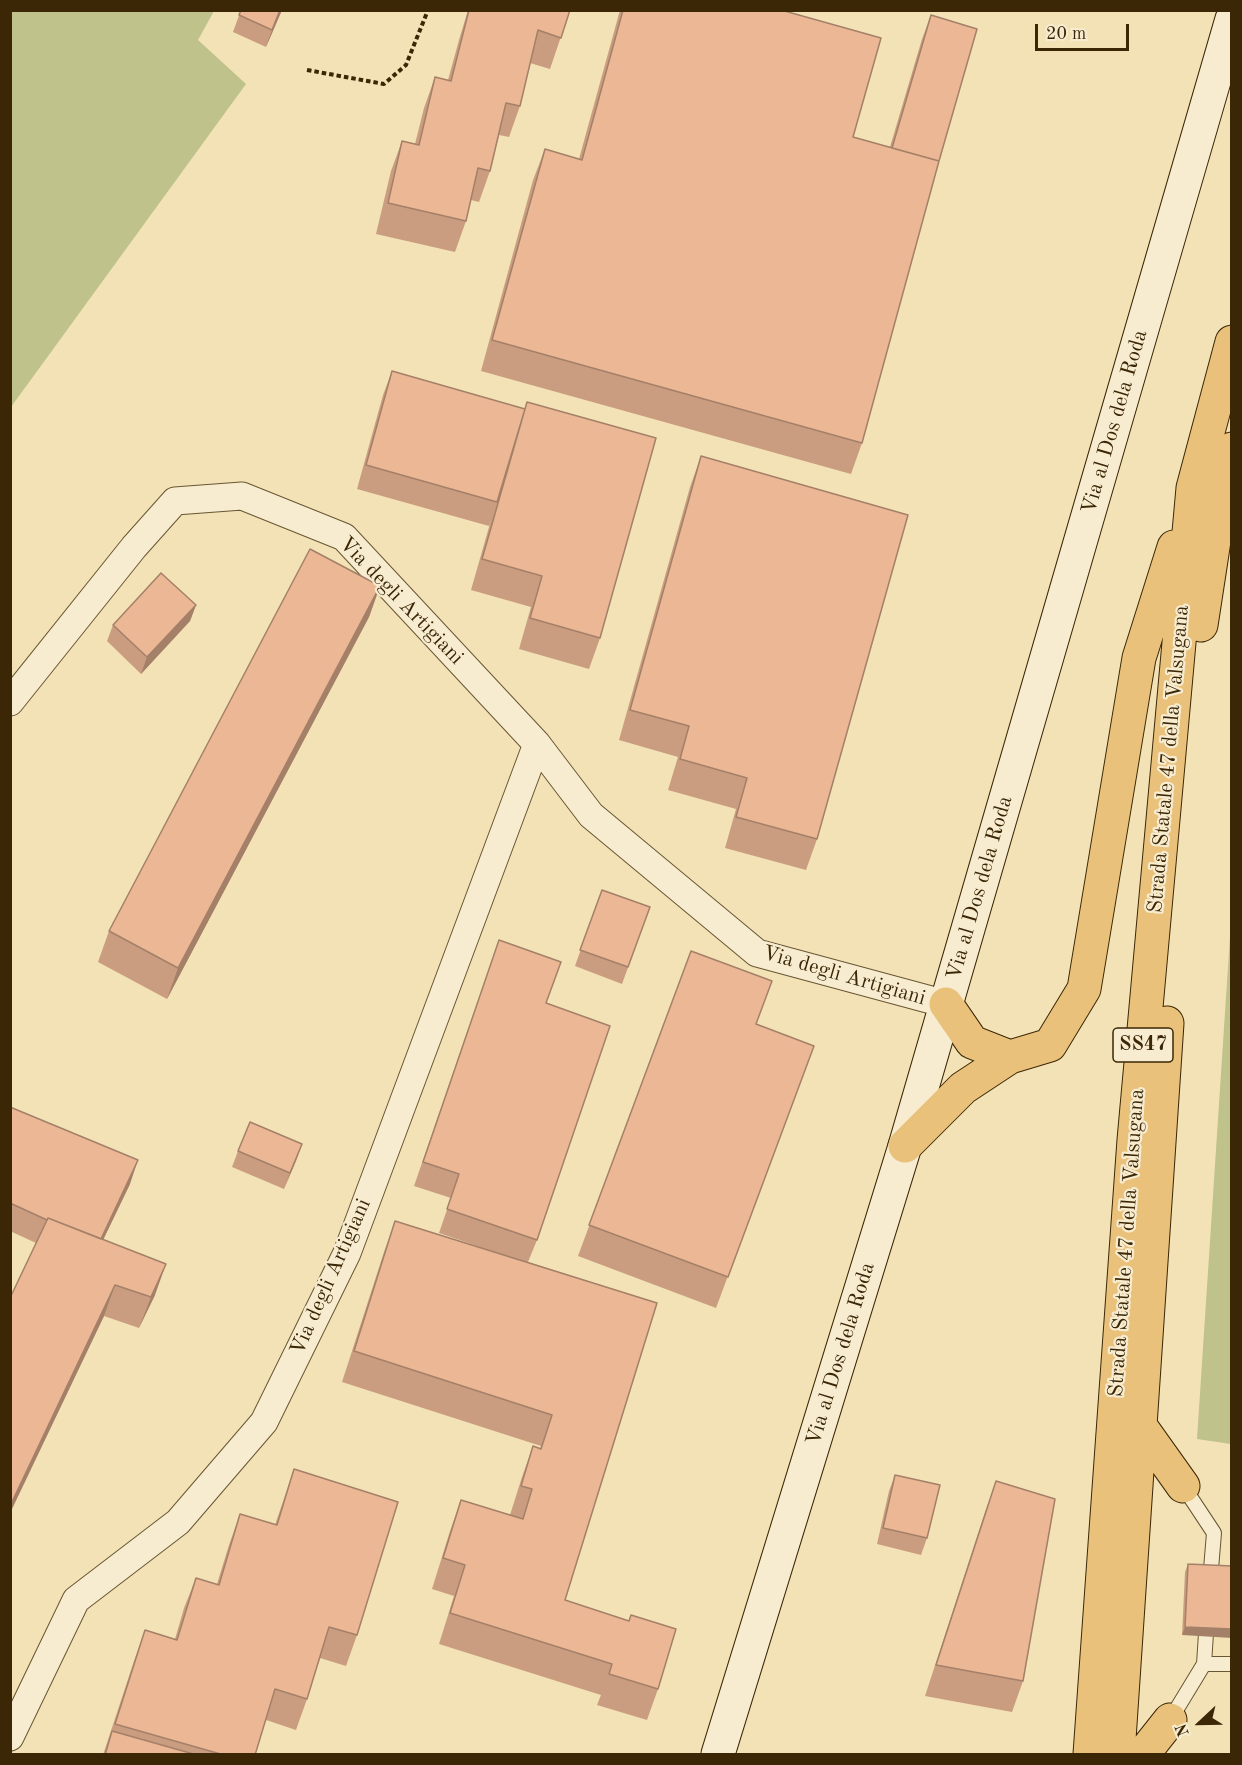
<!DOCTYPE html>
<html>
<head>
<meta charset="utf-8">
<style>
	body { margin:0 }
	#map { position:relative; width:1242px; height:1765px; overflow:hidden; background:#f2e2b6; font-family:"Old Standard TT",serif }
	canvas { display:block }
	.frame { position:absolute; inset:0; border:12px solid #3b2706; pointer-events:none }
	.north { position:absolute; left:1170px; top:1693px; width:60px; height:60px; -webkit-text-stroke:4px #f7ecd0; paint-order:stroke; rotate:248deg; font-size:16px; font-weight:700; line-height:24px; text-align:center; color:#3b2706 }
	.north::after { content:''; display:block; margin:auto; width:21px; height:27px; background:#3b2706; clip-path:polygon(50% 0,100% 100%,50% 72%,0 100%) }
	.scale { position:absolute; left:1035px; top:24px; width:94px; height:27px; box-sizing:border-box; border:3px solid #3b2706; border-top:0; padding-left:8px; font-size:18px; line-height:21px; white-space:nowrap; color:#3b2706; -webkit-text-stroke:4px #f7ecd0; paint-order:stroke }
</style>
</head>
<body>
<div id="map">
<canvas width="1242" height="1765"></canvas>
<div class="frame"></div>
<div class="north">N</div>
<div class="scale">20 m</div>
</div>
<script>
const g = document.querySelector('canvas').getContext('2d');
g.lineJoin = 'round';
function fill(path, color) {
  g.fillStyle = color;
  g.fill(path, 'evenodd');
}
function poly(rows) {
  const path = new Path2D();
  for (const r of rows) {
    path.moveTo(r[0], r[1]);
    for (let i = 2; i < r.length; i += 2) path.lineTo(r[i], r[i + 1]);
  }
  return path;
}
function strokePath(path, color, width, dash) {
  g.strokeStyle = color;
  g.lineWidth = width;
  g.lineCap = dash ? 'butt' : 'round';
  g.setLineDash(dash || []);
  g.stroke(path);
}
function write(font, color, halo, rows, align = 'center') {
  g.font = font + ' "Old Standard TT",serif';
  g.lineWidth = 4.5;
  g.setLineDash([]);
  g.textBaseline = 'middle';
  g.strokeStyle = halo;
  g.fillStyle = color;
  for (const [text, x, y, turn = 0] of rows) {
    g.save();
    g.translate(x, y);
    g.rotate((+turn || 0) * Math.PI / 180);
    g.textAlign = isNaN(turn) ? turn : align;
    if (halo) g.strokeText(text, 0, 0);
    g.fillText(text, 0, 0);
    g.restore();
  }
}
const green = poly([
	[11,10,214,11,198,40,246,84,11,407],
	[1231,921,1231,1444,1197,1439]
]);
const path = poly([
	[307,70,384,84,406,65,428,10]
]);
const service = poly([
	[1183,1486,1214,1533,1210,1581],
	[1204,1664,1232,1664],
	[1170,1720,1204,1664,1207,1618]
]);
const minor = poly([
	[10,702,134,547,175,501,242,496,344,537,537,744,591,815,757,953,946,1004],
	[10,1737,76,1600,178,1522,264,1422,347,1253,537,744]
]);
const secondary = poly([
	[718,1754,905,1146,1232,19]
]);
const trunk = poly([
	[1201,625,1221,495,1232,449],
	[946,1004,972,1042,1010,1057],
	[905,1146,963,1088,1010,1057,1050,1045,1084,989,1139,658,1174,547],
	[1141,1427,1183,1486],
	[1090,1754,1134,1140,1193,488,1232,342],
	[1118,1754,1167,1023],
	[1143,1754,1170,1720]
]);
const wall = poly([
	[241,10,282,10,266,47,233,32],
	[468,10,570,10,550,69,530,63,520,106,509,137,499,135,490,171,479,202,471,200,466,221,455,252,376,234,391,171,402,141,415,144,424,108,435,77,448,80,459,40],
	[620,10,781,10,853,137,890,147,922,39,931,15,939,161,862,443,851,474,481,371,533,180,545,149,579,159],
	[392,371,525,409,527,402,600,638,589,669,519,649,531,607,471,590,491,520,489,526,357,489,383,395],
	[701,456,817,839,806,870,725,848,736,809,668,790,678,757,619,740,690,487],
	[380,586,369,617,167,999,98,962,109,931],
	[196,605,190,621,141,674,107,641,113,625],
	[602,890,650,907,622,984,575,966],
	[499,940,546,1003,537,1240,528,1262,657,1303,565,1600,658,1689,647,1720,597,1705,601,1695,439,1644,454,1596,432,1589,450,1531,461,1500,510,1515,522,1477,533,1446,540,1448,541,1446,342,1382,384,1252,395,1221,483,1248,439,1233,451,1198,414,1186],
	[691,951,756,1024,814,1046,716,1308,578,1256],
	[10,1107,130,1184,103,1240,155,1295,139,1328,104,1316,10,1513,10,1298,36,1243,10,1231],
	[302,1144,284,1189,232,1167,238,1151],
	[294,1469,357,1635,346,1666,320,1658,307,1699,296,1730,266,1720,255,1755,103,1755,134,1661,145,1630,175,1639,184,1608,196,1578,217,1584,229,1545,240,1514,275,1525],
	[895,1475,927,1538,921,1555,877,1544,889,1491],
	[996,1481,1023,1681,1012,1712,925,1696,985,1512],
	[1188,1564,1232,1566,1182,1635,1185,1572]
]);
const shadedWall = poly([
	[280,10,282,10,266,47,272,30],
	[380,586,369,617,167,999,178,968],
	[196,605,190,621,141,674,147,657],
	[302,1144,296,1161,284,1189,290,1173],
	[138,1160,130,1184,90,1267,99,1243],
	[166,1264,155,1295,139,1328,151,1297],
	[115,1285,104,1316,10,1513,10,1506],
	[1185,1627,1232,1629,1232,1638,1182,1635]
]);
const building = poly([
	[241,10,280,10,272,30,239,15,241,10],
	[469,10,570,10,561,38,538,30,520,106,506,103,490,171,478,168,466,221,388,203,402,141,419,145,435,77,451,81,469,10],
	[623,10,781,10,881,38,853,137,939,161,862,443,492,340,545,149,582,160,623,10],
	[931,15,977,29,939,161,892,148,931,15],
	[392,371,525,409,497,502,366,465,392,371],
	[527,402,656,438,600,638,530,618,542,576,482,559,527,402],
	[701,456,908,515,817,839,736,817,747,778,680,759,689,726,630,710,701,456],
	[310,549,380,586,178,968,109,931,310,549],
	[161,573,196,605,147,657,113,625,161,573],
	[602,890,650,907,628,967,580,950,602,890],
	[499,940,561,962,546,1003,610,1026,537,1240,447,1209,459,1174,423,1162,499,940],
	[691,951,772,981,756,1024,814,1046,728,1277,589,1225,691,951],
	[10,1107,138,1160,101,1239,48,1218,47,1220,10,1203,10,1107],
	[250,1122,302,1144,290,1173,238,1151,250,1122],
	[48,1218,166,1264,151,1297,115,1285,10,1506,10,1298,48,1218],
	[395,1221,657,1303,565,1600,629,1621,631,1615,676,1629,658,1689,609,1674,612,1664,450,1613,465,1565,443,1558,461,1500,523,1519,532,1489,521,1486,533,1446,541,1449,552,1415,354,1351,395,1221],
	[294,1469,398,1502,357,1635,329,1627,307,1699,275,1689,255,1755,224,1755,115,1724,145,1630,177,1640,196,1578,219,1585,240,1514,277,1525,294,1469],
	[895,1475,940,1485,927,1538,883,1528,895,1475],
	[996,1481,1055,1499,1023,1681,936,1665,996,1481],
	[1188,1564,1232,1566,1232,1629,1185,1627,1188,1564],
	[112,1731,197,1755,105,1755,112,1731]
]);
const shields = [
	[1143,1045,60]
];
const shieldNames = [
	["SS47",1143,1045]
];
const streetNames = [
	["Via al Dos dela Roda",1115,422,-74],
	["Via degli Artigiani",401,601,46],
	["Strada Statale 47 della Valsugana",1169,759,-85],
	["Via al Dos dela Roda",980,888,-74],
	["Via degli Artigiani",844,976,16],
	["Strada Statale 47 della Valsugana",1127,1243,-86],
	["Via degli Artigiani",331,1277,-66],
	["Via al Dos dela Roda",841,1354,-73]
];
fill(green, '#bfc28b');
strokePath(service, '#695632', 16);
strokePath(minor, '#695632', 29);
strokePath(secondary, '#3b2706', 35);
strokePath(trunk, '#3b2706', 35);
strokePath(path, '#3b2706', 4, [4.5, 3]);
strokePath(service, '#f7ecd0', 14);
strokePath(minor, '#f7ecd0', 27);
strokePath(secondary, '#f7ecd0', 33);
strokePath(trunk, '#e9c17b', 33);
fill(wall, '#ca9d80');
fill(shadedWall, '#a48068');
fill(building, '#ebb795');
strokePath(building, '#a48068', 1.5);
for (const [x, y, w] of shields) {
  const box = new Path2D();
  box.roundRect(x - w / 2, y - 17, w, 34, 4.5);
  g.fillStyle = '#f7ecd0';
  g.fill(box);
  strokePath(box, '#3b2706', 1.5);
}
write('bold 20px', '#3b2706', null, shieldNames);
write('21px', '#3b2706', '#f7ecd0', streetNames);
</script>
</body>
</html>
